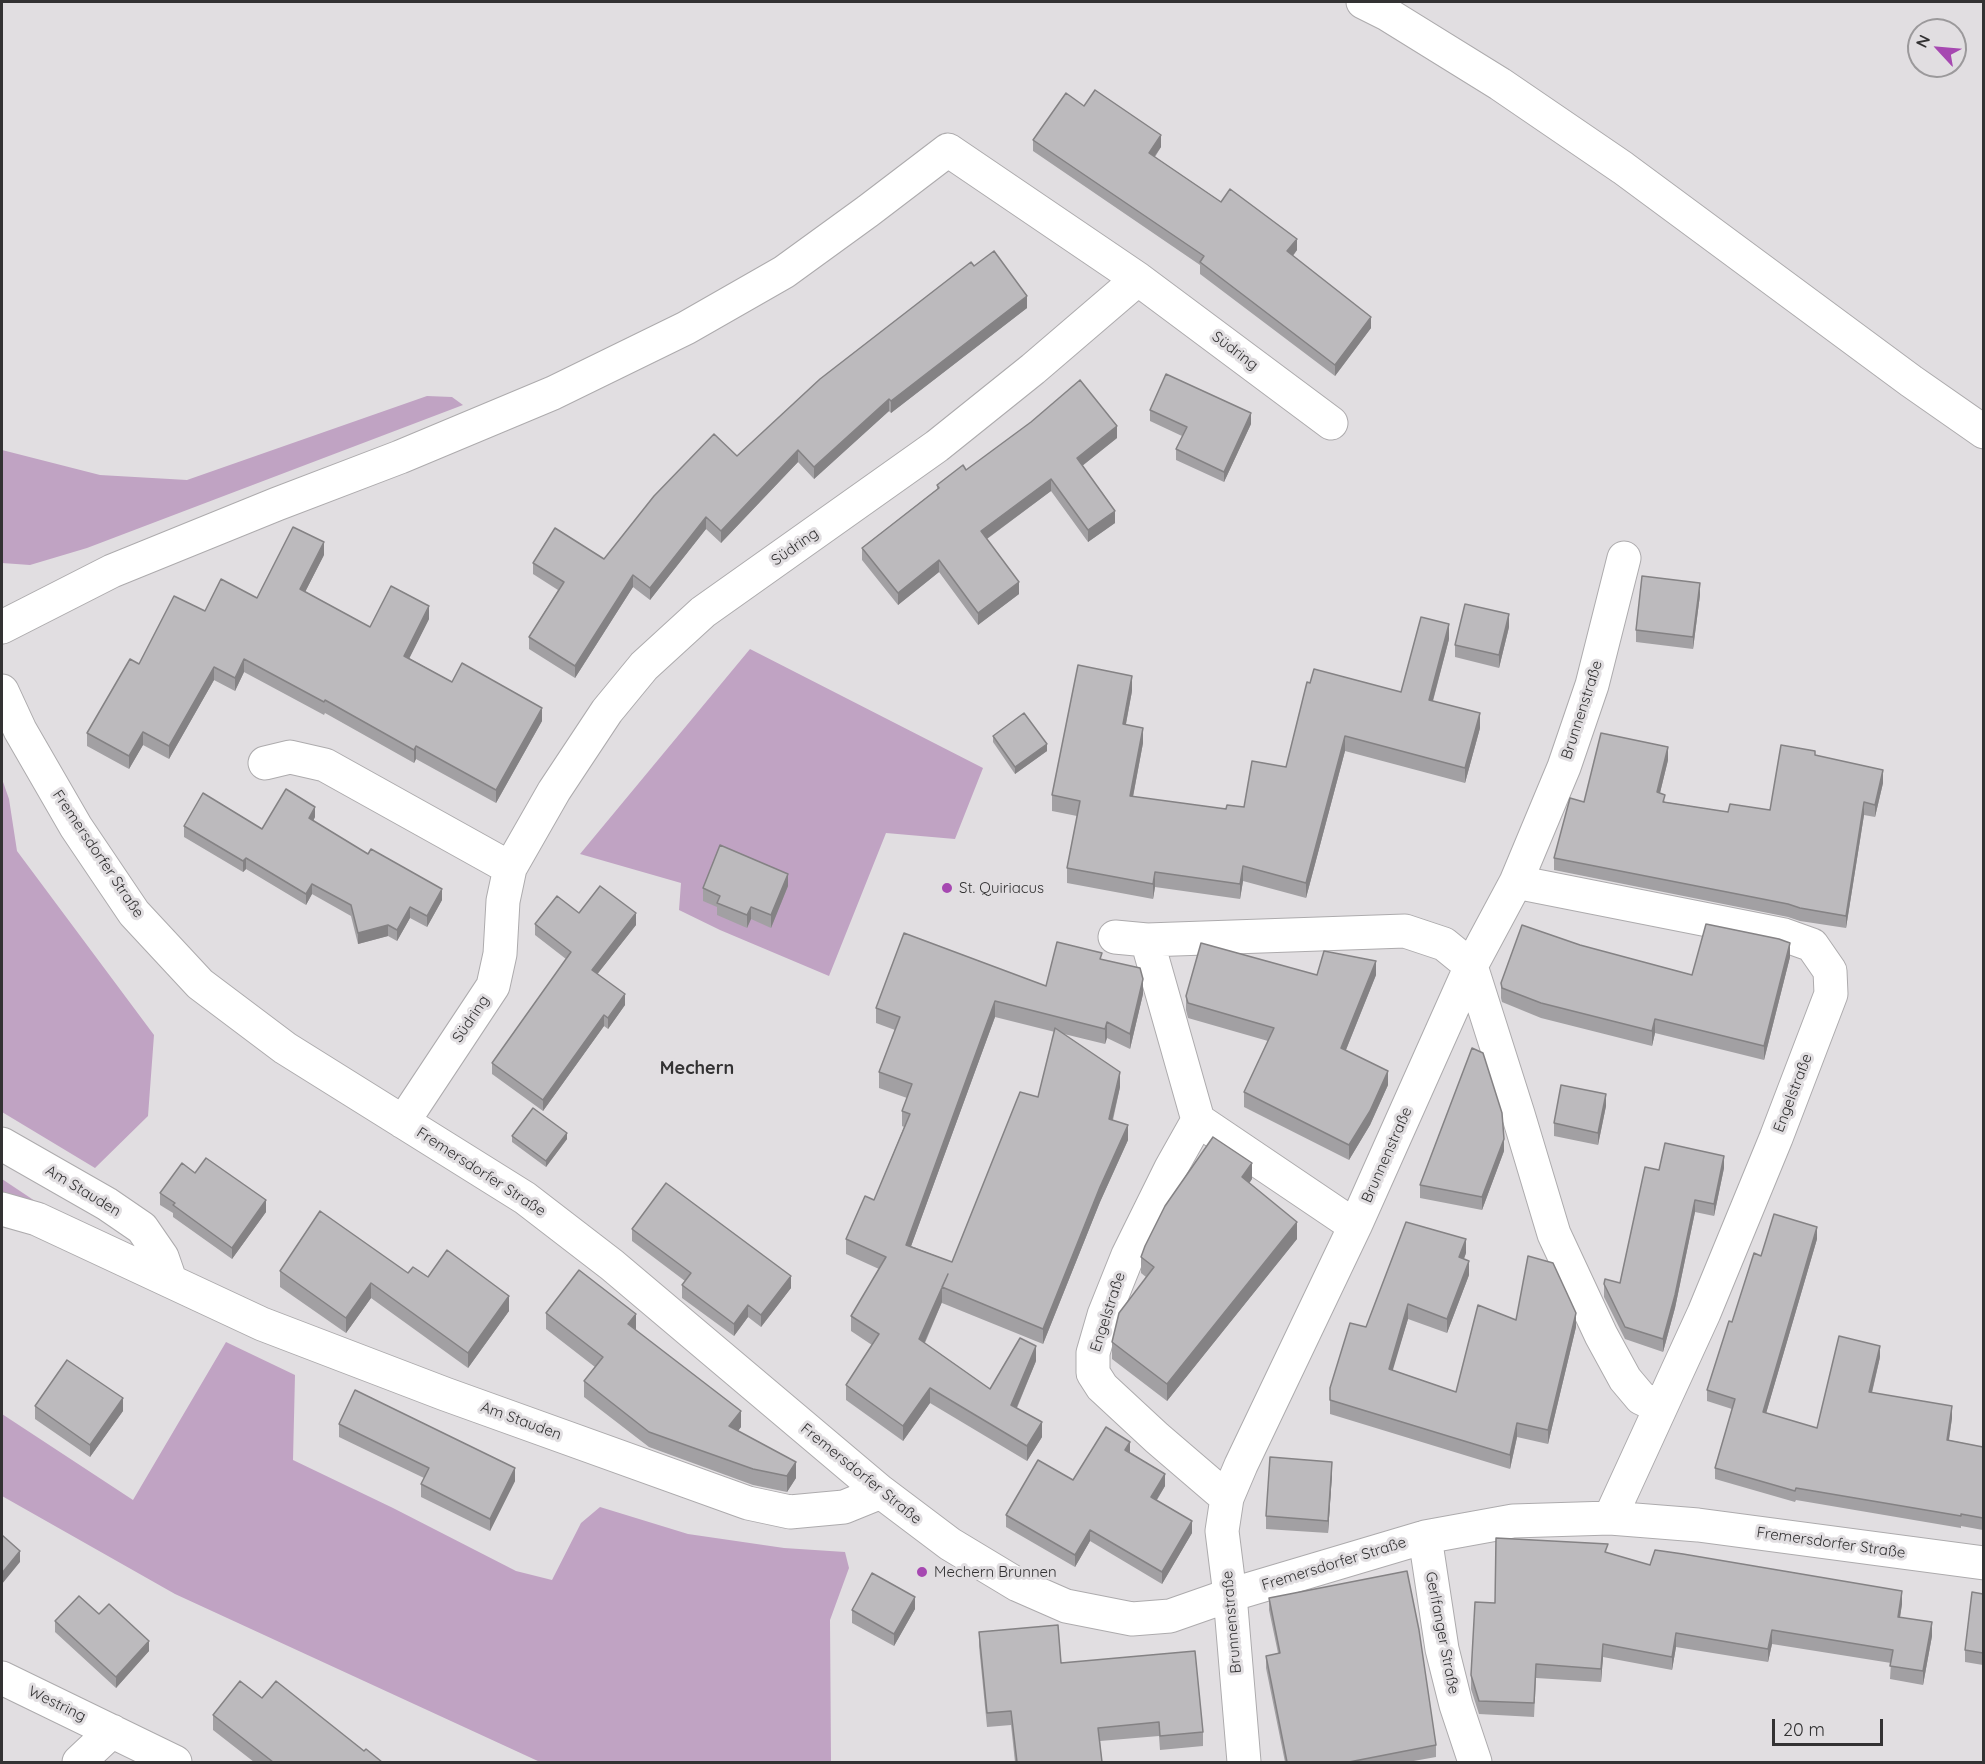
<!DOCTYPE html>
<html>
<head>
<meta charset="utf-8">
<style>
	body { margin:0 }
	#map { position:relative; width:1985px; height:1764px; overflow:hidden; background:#e1dee1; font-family:Quicksand,sans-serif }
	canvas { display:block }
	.frame { position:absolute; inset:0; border:3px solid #333233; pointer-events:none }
	.north { position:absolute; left:1907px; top:18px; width:60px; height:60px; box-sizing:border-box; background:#e1dee1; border:2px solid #9b999b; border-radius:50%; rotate:296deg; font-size:16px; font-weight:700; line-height:24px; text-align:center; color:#333233 }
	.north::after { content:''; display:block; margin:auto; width:21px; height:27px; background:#a648b1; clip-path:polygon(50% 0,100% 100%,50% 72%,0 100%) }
	.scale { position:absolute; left:1772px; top:1719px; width:111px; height:27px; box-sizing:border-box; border:3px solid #333233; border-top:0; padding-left:8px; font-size:18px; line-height:21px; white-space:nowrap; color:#333233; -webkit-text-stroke:4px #e1dee1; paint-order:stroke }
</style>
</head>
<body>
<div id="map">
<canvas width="1985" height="1764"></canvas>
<div class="frame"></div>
<div class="north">N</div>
<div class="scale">20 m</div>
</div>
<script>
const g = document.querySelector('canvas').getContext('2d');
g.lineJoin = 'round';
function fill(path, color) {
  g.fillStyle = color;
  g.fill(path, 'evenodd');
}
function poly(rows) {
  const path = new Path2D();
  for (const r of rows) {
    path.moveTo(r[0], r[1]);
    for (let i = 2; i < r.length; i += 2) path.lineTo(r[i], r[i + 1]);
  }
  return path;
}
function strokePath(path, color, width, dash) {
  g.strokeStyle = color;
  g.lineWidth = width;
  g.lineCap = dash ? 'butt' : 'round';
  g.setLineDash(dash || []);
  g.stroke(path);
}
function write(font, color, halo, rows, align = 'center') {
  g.font = font + ' Quicksand,sans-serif';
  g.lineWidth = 6;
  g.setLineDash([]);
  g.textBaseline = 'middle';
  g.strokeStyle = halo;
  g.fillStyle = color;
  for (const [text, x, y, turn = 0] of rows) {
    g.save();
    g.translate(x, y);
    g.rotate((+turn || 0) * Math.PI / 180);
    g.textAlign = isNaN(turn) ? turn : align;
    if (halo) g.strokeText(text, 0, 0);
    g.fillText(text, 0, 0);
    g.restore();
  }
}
const green = poly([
	[427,396,452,397,463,405,87,548,30,565,2,563,2,450,100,475,187,480],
	[750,649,983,768,955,839,886,833,829,976,720,930,679,910,681,883,580,854],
	[2,779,9,799,17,851,154,1035,148,1116,95,1168,2,1112],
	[2,1179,35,1201,2,1207],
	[226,1342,295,1375,293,1460,393,1508,516,1571,552,1580,581,1523,600,1507,688,1534,784,1548,845,1552,849,1568,830,1620,831,1762,540,1762,175,1594,2,1496,2,1414,133,1500]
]);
const minor = poly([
	[2,627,112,571,277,504,400,457,553,393,686,328,784,272,868,211,948,150,1138,279,1331,423],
	[2,691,20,730,76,827,134,913,200,984,285,1048,525,1198,612,1265,881,1492,950,1544,1018,1585,1066,1606,1132,1619,1170,1616,1230,1595,1425,1537,1513,1521,1610,1518,1698,1525,1984,1563],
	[265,763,290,757,325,765,510,868],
	[1516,882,1784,935,1812,945,1830,971,1831,994,1776,1138,1704,1313,1610,1518],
	[1115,937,1147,940,1405,931,1444,944,1471,966,1518,1114,1554,1234,1601,1335,1625,1379,1641,1398,1660,1407],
	[1147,940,1198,1120,1355,1226],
	[1198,1120,1171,1168,1128,1255,1104,1315,1093,1353,1093,1373,1102,1387,1157,1438,1227,1498],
	[403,1122,493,986,500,954,503,901,510,868,554,791,607,711,644,666,703,612,937,446,1033,369,1138,279],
	[2,1144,107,1204,142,1228,162,1257,170,1280],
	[2,1209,37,1219,262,1324,445,1394,748,1503,790,1512,844,1507,881,1492],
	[1425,1537,1442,1649,1456,1705,1475,1762],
	[2,1678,175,1762],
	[79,1762,112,1731],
	[1244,1762,1230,1595,1222,1531,1227,1498,1241,1465,1355,1226,1471,966,1516,882,1564,767,1592,685,1624,558]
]);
const major = poly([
	[1363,2,1387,14,1500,84,1623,168,1911,381,1984,432]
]);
const wall = poly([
	[1084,106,1161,147,1155,157,1221,202,1297,250,1293,256,1371,328,1335,376,1200,274,1200,265,1033,151,1033,140],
	[974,266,1027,308,891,413,889,411,814,479,798,462,721,543,706,529,650,600,633,587,575,678,529,649,529,637,558,590,533,574,533,563,604,559,737,456],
	[1150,410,1251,424,1224,482,1176,460,1176,449,1182,436,1150,421],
	[1117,438,1082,466,1115,523,1088,542,1051,491,987,539,1019,594,978,625,939,572,898,605,862,560,862,548,937,489,937,485,966,470],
	[324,555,305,592,370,627,429,619,409,658,452,682,542,721,496,803,416,759,414,763,325,713,324,715,244,672,235,691,214,680,169,759,143,745,129,769,87,746,87,733,139,664,205,611,257,598],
	[1700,595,1693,649,1636,642,1636,630],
	[1509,627,1499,668,1455,657,1455,645],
	[1449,639,1433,701,1480,728,1465,783,1345,751,1306,898,1243,881,1240,899,1155,887,1153,899,1067,883,1067,868,1077,816,1052,811,1052,795,1132,691,1126,724,1143,743,1133,797,1226,809,1244,807,1286,767,1401,692],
	[993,736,1047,751,1015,774,993,742],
	[1815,755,1883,783,1875,817,1864,815,1846,928,1800,921,1788,917,1554,870,1554,858,1584,802,1668,760,1660,793,1665,802,1728,812,1770,810],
	[315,817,313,821,442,900,427,927,410,918,397,941,388,936,358,944,351,916,312,894,306,905,246,869,243,872,184,837,184,826,262,829],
	[788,886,771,928,751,919,747,928,717,915,717,907,703,901,703,888],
	[579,913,636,925,597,974,625,1005,608,1029,604,1026,543,1111,492,1074,492,1063,566,959,535,935,535,924],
	[1580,945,1692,975,1790,957,1764,1060,1655,1033,1652,1046,1541,1018,1502,1002,1501,998,1501,983],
	[1102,959,1143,994,1130,1049,1107,1038,1105,1044,1064,1034,1120,1087,1113,1120,1128,1140,1100,1202,1043,1344,942,1303,942,1302,925,1343,990,1389,1036,1361,1017,1408,1042,1437,1027,1461,930,1403,903,1441,846,1400,846,1385,872,1345,851,1331,851,1316,879,1269,846,1254,846,1239,874,1200,904,1127,902,1126,902,1111,907,1098,879,1088,879,1072,895,1030,876,1023,876,1008,1046,986],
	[995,1017,1055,1032,1038,1097,952,1262,911,1246],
	[1317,975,1376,975,1346,1050,1388,1085,1370,1125,1349,1160,1244,1107,1244,1092,1268,1041,1188,1018,1186,1010,1186,996],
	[1606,1106,1598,1145,1554,1136,1554,1123],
	[512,1136,567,1139,546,1167,512,1142],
	[1504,1151,1482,1210,1420,1198,1420,1185],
	[1724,1168,1714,1216,1695,1212,1675,1308,1663,1352,1625,1339,1604,1297,1604,1284,1620,1283,1659,1170],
	[195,1173,266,1212,232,1259,173,1217,173,1213,160,1205,160,1193],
	[1252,1179,1249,1183,1297,1239,1167,1401,1112,1359,1112,1342,1146,1277,1141,1273,1141,1257],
	[632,1229,791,1288,761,1327,748,1317,734,1336,682,1298,682,1285,685,1281,632,1241],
	[1817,1239,1766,1413,1817,1428,1880,1357,1872,1393,1952,1418,1949,1440,1983,1447,1983,1530,1961,1526,1961,1528,1796,1500,1795,1502,1715,1479,1715,1468,1732,1409,1707,1401,1707,1390,1761,1256],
	[1466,1253,1464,1259,1469,1275,1447,1333,1408,1319,1392,1370,1456,1392,1516,1320,1576,1327,1548,1444,1517,1437,1510,1469,1330,1414,1330,1388,1366,1327],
	[280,1271,408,1273,428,1277,509,1311,468,1368,371,1298,346,1333,280,1287],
	[546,1313,636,1330,741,1427,738,1431,796,1478,787,1492,753,1485,649,1447,584,1397,584,1381,595,1367,546,1329],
	[35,1406,123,1411,90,1457,35,1419],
	[339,1424,515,1481,490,1531,421,1497,421,1484,424,1478,339,1437],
	[1130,1453,1165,1486,1157,1500,1192,1533,1162,1584,1090,1541,1075,1567,1006,1527,1006,1515,1073,1480],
	[1332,1475,1328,1533,1266,1529,1266,1516],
	[1608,1553,1650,1565,1902,1604,1900,1617,1932,1636,1923,1685,1890,1679,1891,1663,1772,1644,1768,1662,1676,1647,1672,1670,1603,1657,1601,1682,1536,1678,1534,1717,1479,1714,1471,1689,1471,1675,1495,1603],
	[1983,1594,1983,1665,1965,1662,1965,1650],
	[1269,1598,1436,1745,1436,1757,1408,1762,1285,1762,1266,1668,1266,1656,1278,1653,1269,1610],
	[915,1609,894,1646,852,1623,852,1610],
	[99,1614,149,1651,116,1688,55,1632,55,1621],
	[979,1632,1061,1663,1203,1732,1203,1746,1160,1750,1159,1736,1100,1741,1102,1762,1015,1762,1011,1725,987,1727,979,1646],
	[262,1698,364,1751,382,1762,254,1762,213,1730,213,1715]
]);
const shadedWall = poly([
	[1161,135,1161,147,1149,164,1149,153],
	[1297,239,1297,250,1287,263,1287,251],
	[1027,296,1027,308,891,413,891,401],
	[1371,317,1371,328,1335,376,1335,365],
	[889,399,889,411,814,479,814,467],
	[1251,413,1251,424,1224,482,1224,472],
	[1117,426,1117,438,1077,470,1077,458],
	[798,450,798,462,721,543,721,531],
	[1051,479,1051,491,981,543,981,531],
	[1115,511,1115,523,1088,542,1088,530],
	[706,517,706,529,650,600,650,588],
	[324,542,324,555,300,602,300,589],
	[939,560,939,572,898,605,898,593],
	[633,575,633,587,575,678,575,666],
	[1019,582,1019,594,978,625,978,613],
	[1700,583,1700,595,1693,649,1693,637],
	[429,606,429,619,404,669,404,656],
	[1509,614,1509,627,1499,668,1499,655],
	[1449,624,1449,639,1429,715,1429,700],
	[244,659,244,672,235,691,235,678],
	[214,667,214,680,169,759,169,746],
	[1132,676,1132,691,1123,739,1123,724],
	[542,708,542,721,496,803,496,790],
	[1480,713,1480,728,1465,783,1465,768],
	[1143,728,1143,743,1130,812,1130,796],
	[143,732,143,745,129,769,129,756],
	[1345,736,1345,751,1306,898,1306,883],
	[1047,744,1047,751,1015,774,1015,767],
	[416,746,416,759,414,763,414,750],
	[1668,747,1668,760,1657,805,1657,792],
	[1883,770,1883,783,1875,817,1875,805],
	[1864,802,1864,815,1846,928,1846,916],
	[315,807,315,817,309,829,309,818],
	[246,858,246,869,243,872,243,861],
	[1243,866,1243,881,1240,899,1240,884],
	[1155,872,1155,887,1153,899,1153,884],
	[788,874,788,886,771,928,771,915],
	[312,884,312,894,306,905,306,894],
	[442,889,442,900,427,927,427,916],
	[410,907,410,918,397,941,397,930],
	[751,907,751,919,747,928,747,915],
	[636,913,636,925,592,981,592,970],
	[388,925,388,936,358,944,358,933],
	[1790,943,1790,957,1764,1060,1764,1046],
	[1376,961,1376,975,1341,1062,1341,1048],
	[1143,979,1143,994,1130,1049,1130,1034],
	[625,994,625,1005,608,1029,608,1018],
	[995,1001,995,1017,906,1260,906,1245],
	[604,1015,604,1026,543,1111,543,1100],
	[1655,1019,1655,1033,1652,1046,1652,1031],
	[1107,1022,1107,1038,1105,1044,1105,1029],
	[1388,1071,1388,1085,1370,1125,1349,1160,1349,1145],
	[1120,1072,1120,1087,1109,1134,1109,1119],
	[1606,1094,1606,1106,1598,1145,1598,1133],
	[1128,1125,1128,1140,1100,1202,1043,1344,1043,1329,1100,1187],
	[567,1133,567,1139,546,1167,546,1161],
	[1504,1139,1504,1151,1482,1210,1482,1197],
	[1724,1156,1724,1168,1714,1216,1714,1204],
	[1252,1163,1252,1179,1242,1194,1242,1177],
	[266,1200,266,1212,232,1259,232,1248],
	[1695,1200,1695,1212,1675,1308,1663,1352,1663,1339],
	[1297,1222,1297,1239,1167,1401,1167,1384],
	[1817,1227,1817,1239,1763,1424,1763,1412],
	[1466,1239,1466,1253,1459,1271,1459,1257],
	[1469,1261,1469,1275,1447,1333,1447,1319],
	[948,1274,942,1287,942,1302,919,1355,919,1339],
	[791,1276,791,1288,761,1327,761,1315],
	[371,1283,371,1298,346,1333,346,1318],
	[509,1296,509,1311,468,1368,468,1353],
	[1408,1304,1408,1319,1389,1383,1389,1369],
	[748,1305,748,1317,734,1336,734,1324],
	[1576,1313,1576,1327,1548,1444,1548,1430],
	[636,1314,636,1330,628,1324],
	[1036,1346,1036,1361,1011,1421,1011,1405],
	[1880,1346,1880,1357,1869,1404,1869,1392],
	[930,1388,930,1403,903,1441,903,1426],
	[123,1398,123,1411,90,1457,90,1445],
	[1952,1406,1952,1418,1947,1452,1947,1440],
	[741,1411,741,1427,729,1442,729,1426],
	[1042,1422,1042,1437,1027,1461,1027,1446],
	[1517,1423,1517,1437,1510,1469,1510,1455],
	[1130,1442,1130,1454,1125,1450],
	[796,1462,796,1478,787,1492,787,1476],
	[1332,1462,1332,1475,1328,1533,1328,1521],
	[515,1468,515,1481,490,1531,490,1519],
	[1165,1474,1165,1486,1151,1509,1151,1497],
	[1192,1521,1192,1533,1162,1584,1162,1572],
	[1090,1530,1090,1541,1075,1567,1075,1555],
	[20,1551,20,1562,2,1584,2,1573],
	[1902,1591,1902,1604,1898,1630,1898,1617],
	[915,1597,915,1609,894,1646,894,1634],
	[1932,1622,1932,1636,1923,1685,1923,1671],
	[1772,1630,1772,1644,1768,1662,1768,1649],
	[1676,1633,1676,1647,1672,1670,1672,1657],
	[149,1641,149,1651,116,1688,116,1677],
	[1603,1644,1603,1657,1601,1682,1601,1669]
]);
const building = poly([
	[1095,90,1161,135,1149,153,1221,202,1230,189,1297,239,1287,251,1371,317,1335,365,1200,262,1204,256,1033,140,1066,93,1084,106,1095,90],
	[994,251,1027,296,891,401,889,399,814,467,798,450,721,531,706,517,650,588,633,575,575,666,529,637,564,582,533,563,555,528,604,559,654,496,714,434,737,456,820,379,971,262,974,266,994,251],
	[1166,374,1251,413,1224,472,1176,449,1187,427,1150,410,1166,374],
	[1080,380,1117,426,1077,458,1115,511,1088,530,1051,479,981,531,1019,582,978,613,939,560,898,593,862,548,939,488,937,485,963,465,966,470,1031,422,1080,380],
	[293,527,324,542,300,589,370,627,391,586,429,606,404,656,452,682,462,663,542,708,496,790,416,746,414,750,325,700,324,702,244,659,235,678,214,667,169,746,143,732,129,756,87,733,130,659,139,664,174,596,205,611,221,579,257,598,293,527],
	[1642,576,1700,583,1693,637,1636,630,1642,576],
	[1465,604,1509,614,1499,655,1455,645,1465,604],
	[1421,617,1449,624,1429,700,1480,713,1465,768,1345,736,1306,883,1243,866,1240,884,1155,872,1153,884,1067,868,1080,801,1052,795,1078,665,1132,676,1123,724,1143,728,1130,796,1226,809,1227,805,1244,807,1252,761,1286,767,1307,682,1310,683,1314,669,1401,692,1421,617],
	[1024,713,1047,744,1015,767,993,736,1024,713],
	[1601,733,1668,747,1657,792,1665,795,1663,802,1728,812,1730,804,1770,810,1781,745,1815,751,1815,755,1883,770,1875,805,1864,802,1846,916,1800,908,1788,904,1554,858,1570,798,1584,802,1601,733],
	[286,789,315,807,309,818,368,854,371,849,442,889,427,916,410,907,397,930,388,925,358,933,351,905,312,884,306,894,246,858,243,861,184,826,203,793,262,829,286,789],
	[720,845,788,874,771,915,751,907,747,915,717,903,720,896,703,888,720,845],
	[600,886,636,913,592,970,625,994,608,1018,604,1015,543,1100,492,1063,571,952,535,924,557,896,579,913,600,886],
	[1706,924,1779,939,1790,943,1764,1046,1655,1019,1652,1031,1541,1003,1502,988,1501,983,1522,925,1580,945,1692,975,1706,924],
	[904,933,1046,986,1057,942,1102,953,1100,959,1140,968,1143,979,1130,1034,1107,1022,1105,1029,995,1001,906,1245,952,1262,1020,1092,1038,1097,1055,1028,1120,1072,1109,1119,1128,1125,1100,1187,1043,1329,942,1287,948,1274,919,1339,990,1389,1020,1338,1036,1346,1011,1405,1042,1422,1027,1446,930,1388,903,1426,846,1385,879,1334,851,1316,886,1257,846,1239,865,1196,874,1200,910,1114,902,1111,912,1084,879,1072,900,1017,876,1008,904,933],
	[1201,943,1317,975,1324,951,1376,961,1341,1048,1388,1071,1370,1111,1349,1145,1244,1092,1274,1028,1188,1003,1186,996,1201,943],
	[1472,1048,1483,1053,1502,1113,1504,1139,1482,1197,1420,1185,1472,1048],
	[1561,1085,1606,1094,1598,1133,1554,1123,1561,1085],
	[533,1108,567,1133,546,1161,512,1136,533,1108],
	[1213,1137,1252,1163,1242,1177,1297,1222,1167,1384,1112,1342,1119,1313,1154,1267,1141,1257,1145,1246,1165,1206,1213,1137],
	[1665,1143,1724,1156,1714,1204,1695,1200,1675,1295,1663,1339,1625,1327,1604,1284,1605,1279,1620,1283,1645,1167,1659,1170,1665,1143],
	[206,1158,266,1200,232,1248,173,1205,175,1203,160,1193,182,1163,195,1173,206,1158],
	[666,1183,791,1276,761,1315,748,1305,734,1324,682,1285,691,1273,632,1229,666,1183],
	[320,1211,408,1273,413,1267,428,1277,447,1250,509,1296,468,1353,371,1283,346,1318,280,1271,320,1211],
	[1774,1214,1817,1227,1763,1412,1817,1428,1839,1336,1880,1346,1869,1392,1952,1406,1947,1440,1983,1447,1983,1518,1961,1514,1961,1516,1796,1488,1795,1491,1715,1468,1735,1399,1707,1390,1729,1321,1732,1322,1754,1253,1761,1256,1774,1214],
	[1406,1222,1466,1239,1459,1257,1469,1261,1447,1319,1408,1304,1389,1369,1456,1392,1478,1305,1516,1320,1528,1256,1553,1263,1576,1313,1548,1430,1517,1423,1510,1455,1330,1400,1330,1388,1350,1323,1366,1327,1406,1222],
	[579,1270,636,1314,628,1324,741,1411,729,1426,796,1462,787,1476,753,1469,649,1432,584,1381,603,1357,546,1313,579,1270],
	[67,1360,123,1398,90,1445,35,1406,67,1360],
	[355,1390,515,1468,490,1519,421,1484,429,1468,339,1424,355,1390],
	[1106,1427,1130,1442,1125,1450,1165,1474,1151,1497,1192,1521,1162,1572,1090,1530,1075,1555,1006,1515,1038,1460,1073,1480,1106,1427],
	[1270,1457,1332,1462,1328,1521,1266,1516,1270,1457],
	[2,1535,20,1551,2,1573,2,1535],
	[1496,1538,1608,1544,1605,1552,1650,1565,1655,1550,1683,1554,1902,1591,1898,1617,1932,1622,1923,1671,1890,1666,1893,1650,1772,1630,1768,1649,1676,1633,1672,1657,1603,1644,1601,1669,1536,1664,1534,1703,1479,1701,1471,1675,1475,1602,1495,1603,1496,1538],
	[1407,1571,1419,1630,1436,1745,1349,1762,1287,1762,1266,1656,1280,1653,1269,1598,1407,1571],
	[872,1573,915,1597,894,1634,852,1610,872,1573],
	[1972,1592,1983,1594,1983,1653,1965,1650,1972,1592],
	[79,1596,99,1614,109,1604,149,1641,116,1677,55,1621,79,1596],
	[1058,1625,1061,1663,1195,1651,1203,1732,1160,1736,1159,1722,1098,1728,1102,1762,1017,1762,1011,1711,987,1713,979,1632,1058,1625],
	[240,1681,262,1698,276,1681,364,1751,366,1749,382,1762,273,1762,213,1715,240,1681]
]);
const markers = [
	[947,888,6,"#a648b1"],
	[922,1572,6,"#a648b1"]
];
const streetNames = [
	["Südring",1235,351,37],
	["Südring",795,547,-35],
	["Brunnenstraße",1582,710,-72],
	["Fremersdorfer Straße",98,854,56],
	["Südring",471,1019,-56],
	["Engelstraße",1793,1093,-69],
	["Brunnenstraße",1387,1155,-66],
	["Fremersdorfer Straße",481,1172,33],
	["Am Stauden",83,1191,31],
	["Engelstraße",1108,1312,-72],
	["Am Stauden",521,1421,20],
	["Fremersdorfer Straße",861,1474,39],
	["Fremersdorfer Straße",1831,1543,8],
	["Fremersdorfer Straße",1334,1564,-17],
	["Brunnenstraße",1232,1622,-95],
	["Gerlfanger Straße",1442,1633,79],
	["Westring",57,1704,26]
];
const poiNames = [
	["St. Quiriacus",959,888],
	["Mechern Brunnen",934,1572]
];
const quarterNames = [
	["Mechern",697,1069]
];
fill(green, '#c0a3c3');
strokePath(minor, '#adabad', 35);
strokePath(major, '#adabad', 35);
strokePath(minor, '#fff', 33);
strokePath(major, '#fff', 33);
fill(wall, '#a2a0a3');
fill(shadedWall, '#848284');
fill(building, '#bcbabd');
strokePath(building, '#848284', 1.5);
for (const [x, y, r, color] of markers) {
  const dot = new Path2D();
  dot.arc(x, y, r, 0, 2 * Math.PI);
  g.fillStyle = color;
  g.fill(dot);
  strokePath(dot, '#e1dee1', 2);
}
write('15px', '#333233', '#e1dee1', streetNames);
write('15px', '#333233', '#e1dee1', poiNames, 'left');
write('bold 18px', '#333233', '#e1dee1', quarterNames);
</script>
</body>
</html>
